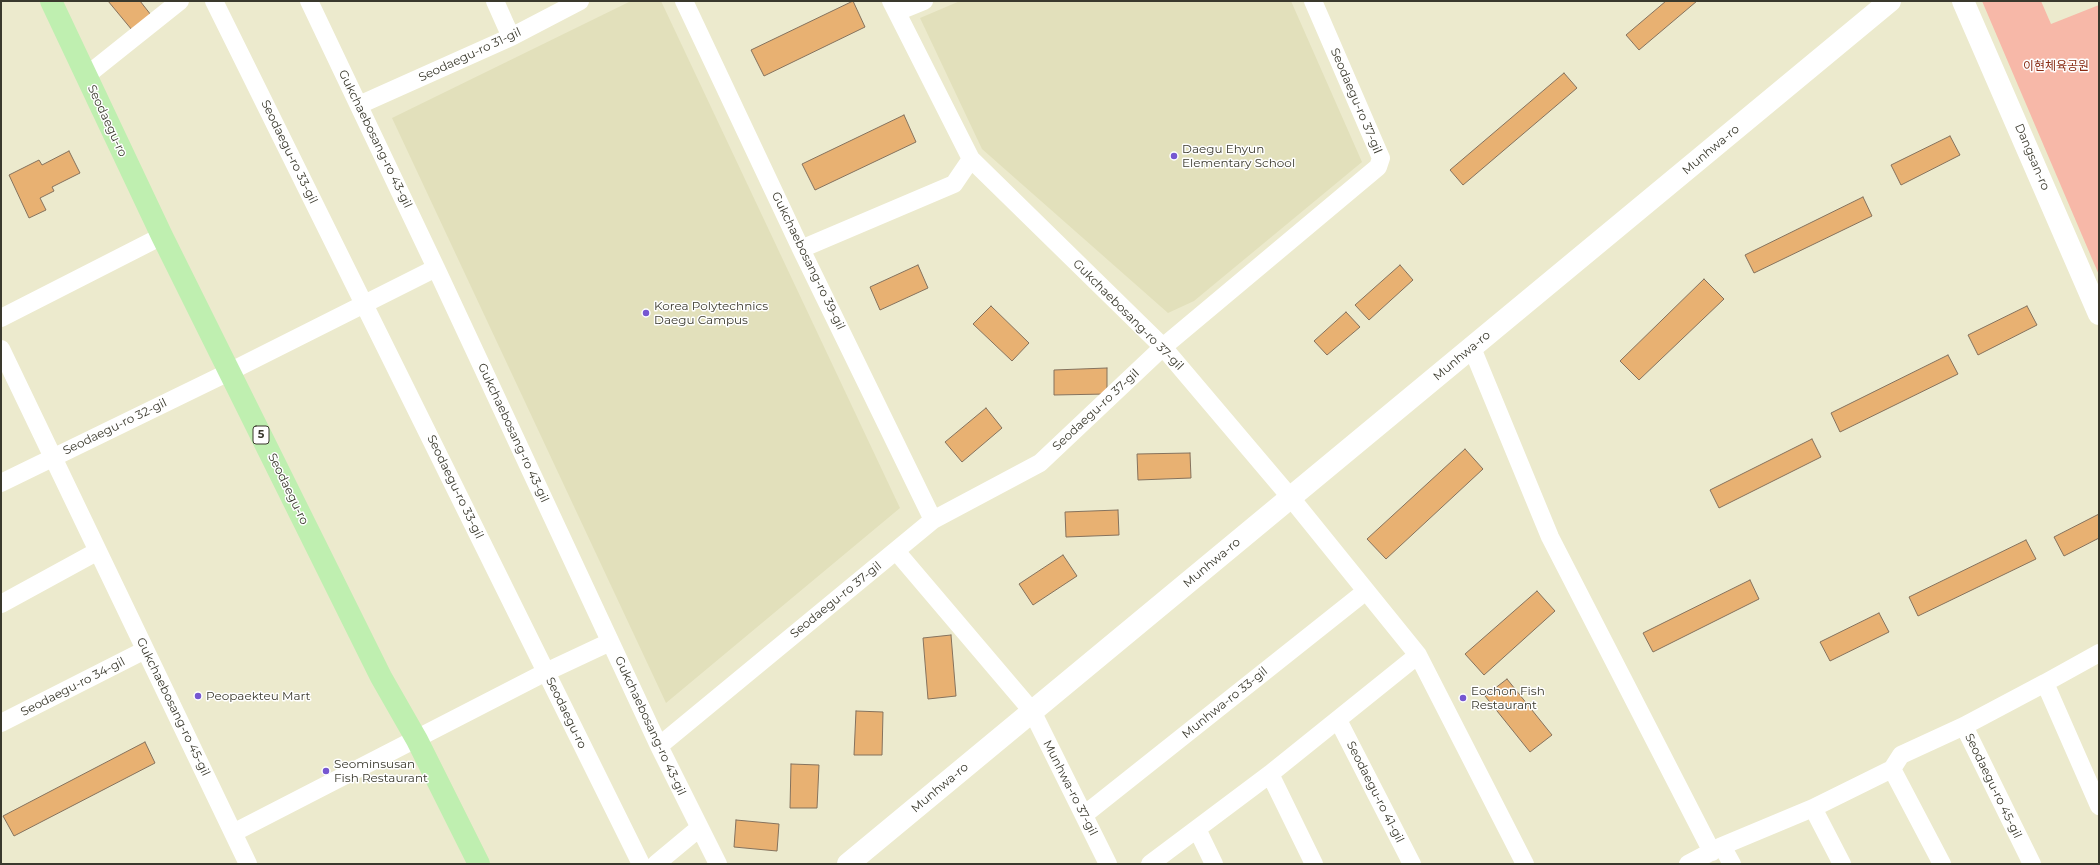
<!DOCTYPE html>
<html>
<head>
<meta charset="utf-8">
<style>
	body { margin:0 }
	#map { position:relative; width:2100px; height:865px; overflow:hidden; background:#eceacd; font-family:Montserrat,sans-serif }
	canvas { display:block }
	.frame { position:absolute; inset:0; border:2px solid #3a392d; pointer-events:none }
</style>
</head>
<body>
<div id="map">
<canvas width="2100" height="865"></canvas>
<div class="frame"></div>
</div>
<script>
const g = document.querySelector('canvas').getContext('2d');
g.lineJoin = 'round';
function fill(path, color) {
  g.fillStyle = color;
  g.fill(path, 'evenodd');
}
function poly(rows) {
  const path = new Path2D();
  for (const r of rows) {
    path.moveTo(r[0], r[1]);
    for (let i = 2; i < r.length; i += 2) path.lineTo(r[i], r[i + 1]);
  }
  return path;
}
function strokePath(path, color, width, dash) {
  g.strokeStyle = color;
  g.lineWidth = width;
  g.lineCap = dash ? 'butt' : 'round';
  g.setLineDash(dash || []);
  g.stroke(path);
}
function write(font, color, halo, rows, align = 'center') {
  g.font = font + ' Montserrat,"Noto Sans KR",sans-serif';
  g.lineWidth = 3;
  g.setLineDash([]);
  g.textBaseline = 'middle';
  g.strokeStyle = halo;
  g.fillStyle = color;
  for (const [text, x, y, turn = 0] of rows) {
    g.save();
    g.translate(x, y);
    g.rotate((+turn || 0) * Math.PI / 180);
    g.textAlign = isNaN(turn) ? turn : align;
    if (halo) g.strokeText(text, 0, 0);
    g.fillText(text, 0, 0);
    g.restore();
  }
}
const built = poly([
	[631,1,661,1,900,508,666,703,392,118],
	[960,1,1291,1,1362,162,1194,301,1168,313,982,149,920,18]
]);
const green = poly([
	[1982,1,2041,1,2051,24,2099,5,2099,275]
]);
const building = poly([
	[108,1,140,1,151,15,132,30,108,1],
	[853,1,865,27,764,76,751,50,853,1],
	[1666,1,1697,1,1639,50,1626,35,1666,1],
	[1564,73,1577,88,1463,185,1450,170,1564,73],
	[904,115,916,142,815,190,802,164,904,115],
	[1950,136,1960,155,1901,185,1891,165,1950,136],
	[69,151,80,173,52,187,54,191,40,198,46,210,29,218,9,175,39,160,42,165,69,151],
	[1863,197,1872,216,1754,273,1745,255,1863,197],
	[918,265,928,288,880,310,870,287,918,265],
	[1400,265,1413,280,1369,320,1355,305,1400,265],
	[1704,279,1724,299,1639,380,1620,361,1704,279],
	[991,306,1029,343,1012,361,973,324,991,306],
	[2027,306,2037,325,1978,355,1968,335,2027,306],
	[1346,312,1360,327,1327,355,1314,341,1346,312],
	[1948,355,1958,374,1840,432,1831,413,1948,355],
	[1107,368,1107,394,1054,395,1054,370,1107,368],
	[986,408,1002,428,962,462,945,442,986,408],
	[1812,439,1821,457,1719,508,1710,490,1812,439],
	[1465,449,1483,469,1386,559,1367,539,1465,449],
	[1190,453,1191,478,1138,480,1137,454,1190,453],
	[1118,510,1119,535,1066,537,1065,512,1118,510],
	[2099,514,2099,538,2064,556,2054,537,2099,514],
	[2026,540,2036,559,1918,616,1909,597,2026,540],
	[1063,555,1077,576,1033,605,1019,584,1063,555],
	[1750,580,1759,599,1653,652,1643,633,1750,580],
	[1537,591,1555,611,1484,675,1465,654,1537,591],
	[1879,613,1889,632,1830,661,1820,642,1879,613],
	[951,635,956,696,928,699,923,638,951,635],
	[1507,679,1552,735,1530,752,1485,696,1507,679],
	[856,711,883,712,882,755,854,755,856,711],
	[145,742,155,763,14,836,3,816,145,742],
	[791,764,819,765,817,808,790,808,791,764],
	[736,820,779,824,777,851,734,847,736,820]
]);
const street = poly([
	[214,1,641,864],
	[309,1,436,268,659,746,718,864],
	[495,1,511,37],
	[684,1,801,249,933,520],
	[891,1,971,159,1163,347,1291,498,1418,655,1525,864],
	[897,12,924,1],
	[86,76,180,1],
	[359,105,511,37,580,1],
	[801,249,954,184,971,159],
	[1,318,162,236],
	[1472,348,1550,537,1712,852],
	[1,349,248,864],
	[1,483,229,372,436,268],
	[896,551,1032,711,1108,864],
	[1,604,98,551],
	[2099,653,2045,683,2099,806],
	[1338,720,1412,864],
	[1,723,145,650],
	[1964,726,2032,864],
	[659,746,933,520,1040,463,1163,347,1378,167,1381,158,1313,1],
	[1892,769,1901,755,1964,726,2045,683],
	[1892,769,1942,864],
	[1270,774,1314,864],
	[1813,808,1842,864],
	[1084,815,1366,591],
	[1197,829,1214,864],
	[233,833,546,672,610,642],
	[1722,846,1732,864],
	[656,864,698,829],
	[1150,864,1270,774,1418,655],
	[1688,864,1722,846,1813,808,1892,769]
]);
const secondary = poly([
	[1963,1,2099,314],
	[848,864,1890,1]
]);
const primary = poly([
	[51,1,162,236,381,677,417,740,479,864]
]);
const markers = [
	[1174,156,4,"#7657d1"],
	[646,313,4,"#7657d1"],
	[198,696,4,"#7657d1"],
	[1463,698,4,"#7657d1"],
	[326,771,4,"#7657d1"]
];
const shields = [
	[261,435,16]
];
const shieldNames = [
	["5",261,435]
];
const streetNames = [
	["Seodaegu-ro 31-gil",470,55,-25],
	["Seodaegu-ro 37-gil",1356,101,67],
	["Seodaegu-ro",107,121,65],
	["Gukchaebosang-ro 43-gil",375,139,64],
	["Munhwa-ro",1711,150,-40],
	["Seodaegu-ro 33-gil",289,152,64],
	["Dangsan-ro",2032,157,67],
	["Gukchaebosang-ro 39-gil",808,261,64],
	["Gukchaebosang-ro 37-gil",1128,315,45],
	["Munhwa-ro",1462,356,-40],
	["Seodaegu-ro 37-gil",1096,410,-43],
	["Seodaegu-ro 32-gil",115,427,-26],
	["Gukchaebosang-ro 43-gil",513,433,65],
	["Seodaegu-ro 33-gil",455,487,64],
	["Seodaegu-ro",288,489,64],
	["Munhwa-ro",1212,563,-40],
	["Seodaegu-ro 37-gil",836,600,-39],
	["Seodaegu-ro 34-gil",73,687,-27],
	["Munhwa-ro 33-gil",1225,703,-39],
	["Gukchaebosang-ro 45-gil",173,707,64],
	["Seodaegu-ro",566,713,64],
	["Gukchaebosang-ro 43-gil",650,726,65],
	["Seodaegu-ro 45-gil",1993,786,64],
	["Munhwa-ro",940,788,-40],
	["Munhwa-ro 37-gil",1070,788,63],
	["Seodaegu-ro 41-gil",1375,792,63]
];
const parkNames = [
	["이현체육공원",2056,66]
];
const poiNames = [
	["Daegu Ehyun",1182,149],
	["Elementary School",1182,163],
	["Korea Polytechnics",654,306],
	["Daegu Campus",654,320],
	["Eochon Fish",1471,691],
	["Restaurant",1471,705],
	["Peopaekteu Mart",206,696],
	["Seominsusan",334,764],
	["Fish Restaurant",334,778]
];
fill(built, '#e2e0bb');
fill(green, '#f7b8a8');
fill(building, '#e8b172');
strokePath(building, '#85725d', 1);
strokePath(street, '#fff', 18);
strokePath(secondary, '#fff', 22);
strokePath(primary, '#bfefb0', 22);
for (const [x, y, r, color] of markers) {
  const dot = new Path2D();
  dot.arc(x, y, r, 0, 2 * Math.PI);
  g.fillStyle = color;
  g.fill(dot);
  strokePath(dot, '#fff', 1.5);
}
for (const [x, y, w] of shields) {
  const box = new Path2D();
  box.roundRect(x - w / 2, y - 9, w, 18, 3);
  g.fillStyle = '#fff';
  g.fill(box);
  strokePath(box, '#3a392d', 1);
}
write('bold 11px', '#3a392d', null, shieldNames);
write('12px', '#3a392d', '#fff', streetNames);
write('12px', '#892b13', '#fff', parkNames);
write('12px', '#3a392d', '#fff', poiNames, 'left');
</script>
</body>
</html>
